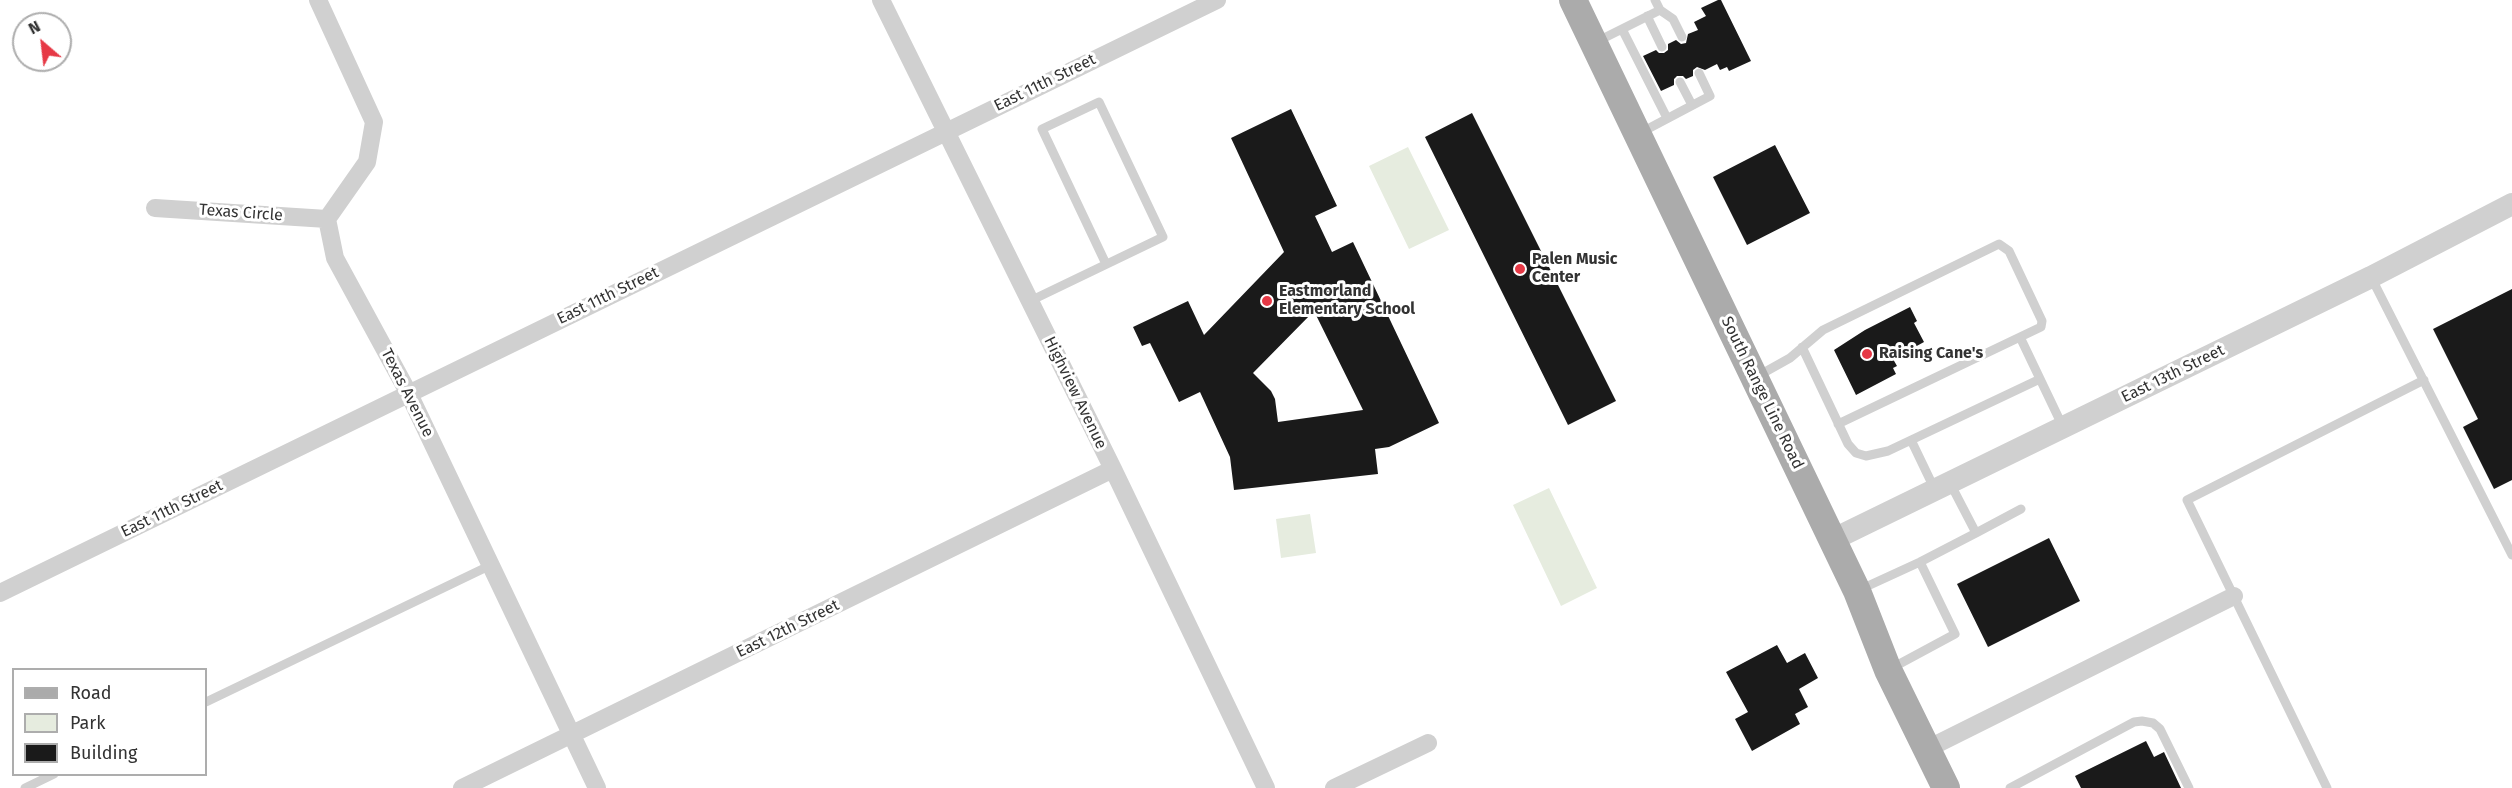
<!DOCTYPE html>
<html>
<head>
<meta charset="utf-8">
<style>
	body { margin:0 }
	#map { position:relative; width:2512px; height:788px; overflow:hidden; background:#fff; font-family:"Fira Sans",sans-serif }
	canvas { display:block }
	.legend { position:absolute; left:12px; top:668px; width:195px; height:108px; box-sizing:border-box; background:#fff; border:2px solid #adadad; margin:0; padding:8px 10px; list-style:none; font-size:18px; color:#333 }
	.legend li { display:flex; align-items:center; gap:12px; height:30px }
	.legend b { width:30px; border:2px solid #adadad }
	.north { position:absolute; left:12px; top:12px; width:60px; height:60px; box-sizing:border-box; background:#fff; border:2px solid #adadad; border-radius:50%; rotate:332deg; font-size:16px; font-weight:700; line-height:24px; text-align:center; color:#333 }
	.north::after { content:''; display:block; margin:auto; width:21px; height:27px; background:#e63946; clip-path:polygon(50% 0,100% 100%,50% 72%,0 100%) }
</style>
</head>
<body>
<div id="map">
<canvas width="2512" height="788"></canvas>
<ul class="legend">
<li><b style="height:8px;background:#ababab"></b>Road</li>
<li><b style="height:16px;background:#e6ecdf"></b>Park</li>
<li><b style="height:16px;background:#1a1a1a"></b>Building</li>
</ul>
<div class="north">N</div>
</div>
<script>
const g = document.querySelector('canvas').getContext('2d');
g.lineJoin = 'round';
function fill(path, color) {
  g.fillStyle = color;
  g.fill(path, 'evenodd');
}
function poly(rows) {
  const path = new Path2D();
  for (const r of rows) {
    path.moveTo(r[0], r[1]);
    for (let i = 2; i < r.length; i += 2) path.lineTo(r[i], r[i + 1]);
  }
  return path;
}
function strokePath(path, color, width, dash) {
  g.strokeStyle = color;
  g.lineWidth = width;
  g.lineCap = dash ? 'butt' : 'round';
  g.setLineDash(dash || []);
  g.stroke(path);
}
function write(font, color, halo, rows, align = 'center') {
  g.font = font + ' "Fira Sans",sans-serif';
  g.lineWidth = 6;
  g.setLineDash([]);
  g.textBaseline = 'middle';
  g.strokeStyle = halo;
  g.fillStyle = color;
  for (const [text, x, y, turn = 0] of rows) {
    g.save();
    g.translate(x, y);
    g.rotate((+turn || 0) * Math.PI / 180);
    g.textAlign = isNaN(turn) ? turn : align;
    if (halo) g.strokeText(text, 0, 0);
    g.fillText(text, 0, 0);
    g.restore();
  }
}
const green = poly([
	[1408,147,1449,230,1409,249,1369,166],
	[1549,488,1597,588,1561,606,1513,505],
	[1310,514,1316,553,1281,558,1276,519]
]);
const building = poly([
	[1718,0,1721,0,1751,61,1729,71,1727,67,1720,70,1717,64,1705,70,1697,67,1693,70,1693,76,1686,79,1683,76,1677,76,1674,79,1674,85,1661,91,1643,56,1656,50,1659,53,1664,53,1668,50,1668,44,1676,40,1681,44,1686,43,1688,34,1698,30,1694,22,1706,16,1701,8],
	[1291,109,1337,206,1315,216,1332,252,1353,242,1439,423,1389,447,1375,449,1378,474,1234,490,1230,457,1200,392,1179,402,1150,343,1142,346,1133,327,1188,301,1204,335,1284,252,1231,138],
	[1314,311,1363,410,1278,422,1275,399,1271,391,1253,373],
	[1472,113,1616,401,1568,425,1425,137],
	[1775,145,1810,213,1747,245,1713,177],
	[2512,289,2512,480,2494,489,2463,427,2478,419,2433,329],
	[1910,307,1917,321,1914,323,1924,342,1893,359,1897,366,1893,368,1896,374,1856,395,1834,350,1865,330],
	[2049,538,2080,601,1988,647,1957,584],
	[1777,645,1787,663,1805,653,1818,678,1799,689,1808,707,1795,714,1800,724,1752,751,1735,719,1748,712,1726,672],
	[2146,741,2154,757,2164,752,2181,788,2081,788,2075,776]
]);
const service = poly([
	[1655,0,1660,10,1673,19,1682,37],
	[1647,16,1662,47],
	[1622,29,1667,118],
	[1596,42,1660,10],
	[1680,82,1692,105],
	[1640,133,1710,96,1699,73],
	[2371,277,2512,555],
	[1030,301,1163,237,1099,102,1042,129,1106,264],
	[2020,337,2063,427],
	[1802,347,1848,444,1856,453,1866,456,1888,451,2040,379],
	[1756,377,1790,358,1823,330,1999,244,2009,251,2042,321,2041,327,1838,424],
	[1911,440,1935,490],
	[1976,533,2021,509],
	[1859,590,1920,562,1976,533,1950,483],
	[1890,669,1955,634,1920,562],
	[206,702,491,565],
	[25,788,54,774],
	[2010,788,2134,722,2142,721,2153,723,2160,729,2189,788],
	[2327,788,2187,500,2424,380]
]);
const minor = poly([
	[318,0,374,122,367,162,327,219,335,258,409,394,597,788],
	[881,0,1113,469,1266,788],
	[155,208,327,219],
	[0,593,1217,0],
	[1927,749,2234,596],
	[462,788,1113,469],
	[1334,788,1428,743]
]);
const tertiary = poly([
	[1832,540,2371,277,2512,204]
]);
const primary = poly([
	[1573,0,1857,591,1888,670,1946,788]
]);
const markers = [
	[1520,269,6,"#e63946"],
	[1267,301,6,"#e63946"],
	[1867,354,6,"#e63946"]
];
const streetNames = [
	["East 11th Street",1045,83,-26],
	["Texas Circle",241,213,4],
	["East 11th Street",608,296,-26],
	["East 13th Street",2173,374,-26],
	["Texas Avenue",407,393,63],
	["Highview Avenue",1075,393,64],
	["South Range Line Road",1762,393,64],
	["East 11th Street",172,509,-26],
	["East 12th Street",788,629,-26]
];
const poiNames = [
	["Palen Music",1532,260],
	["Center",1532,278],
	["Eastmorland",1279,292],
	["Elementary School",1279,310],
	["Raising Cane's",1879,354]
];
fill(green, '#e6ecdf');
fill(building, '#1a1a1a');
strokePath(service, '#d0d0d0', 9);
strokePath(minor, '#d0d0d0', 18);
strokePath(tertiary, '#d0d0d0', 22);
strokePath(primary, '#ababab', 28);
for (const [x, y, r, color] of markers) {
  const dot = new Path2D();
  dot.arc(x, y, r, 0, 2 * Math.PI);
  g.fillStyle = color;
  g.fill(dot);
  strokePath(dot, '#fff', 2);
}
write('16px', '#333', '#fff', streetNames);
write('bold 16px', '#333', '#fff', poiNames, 'left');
</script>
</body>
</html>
